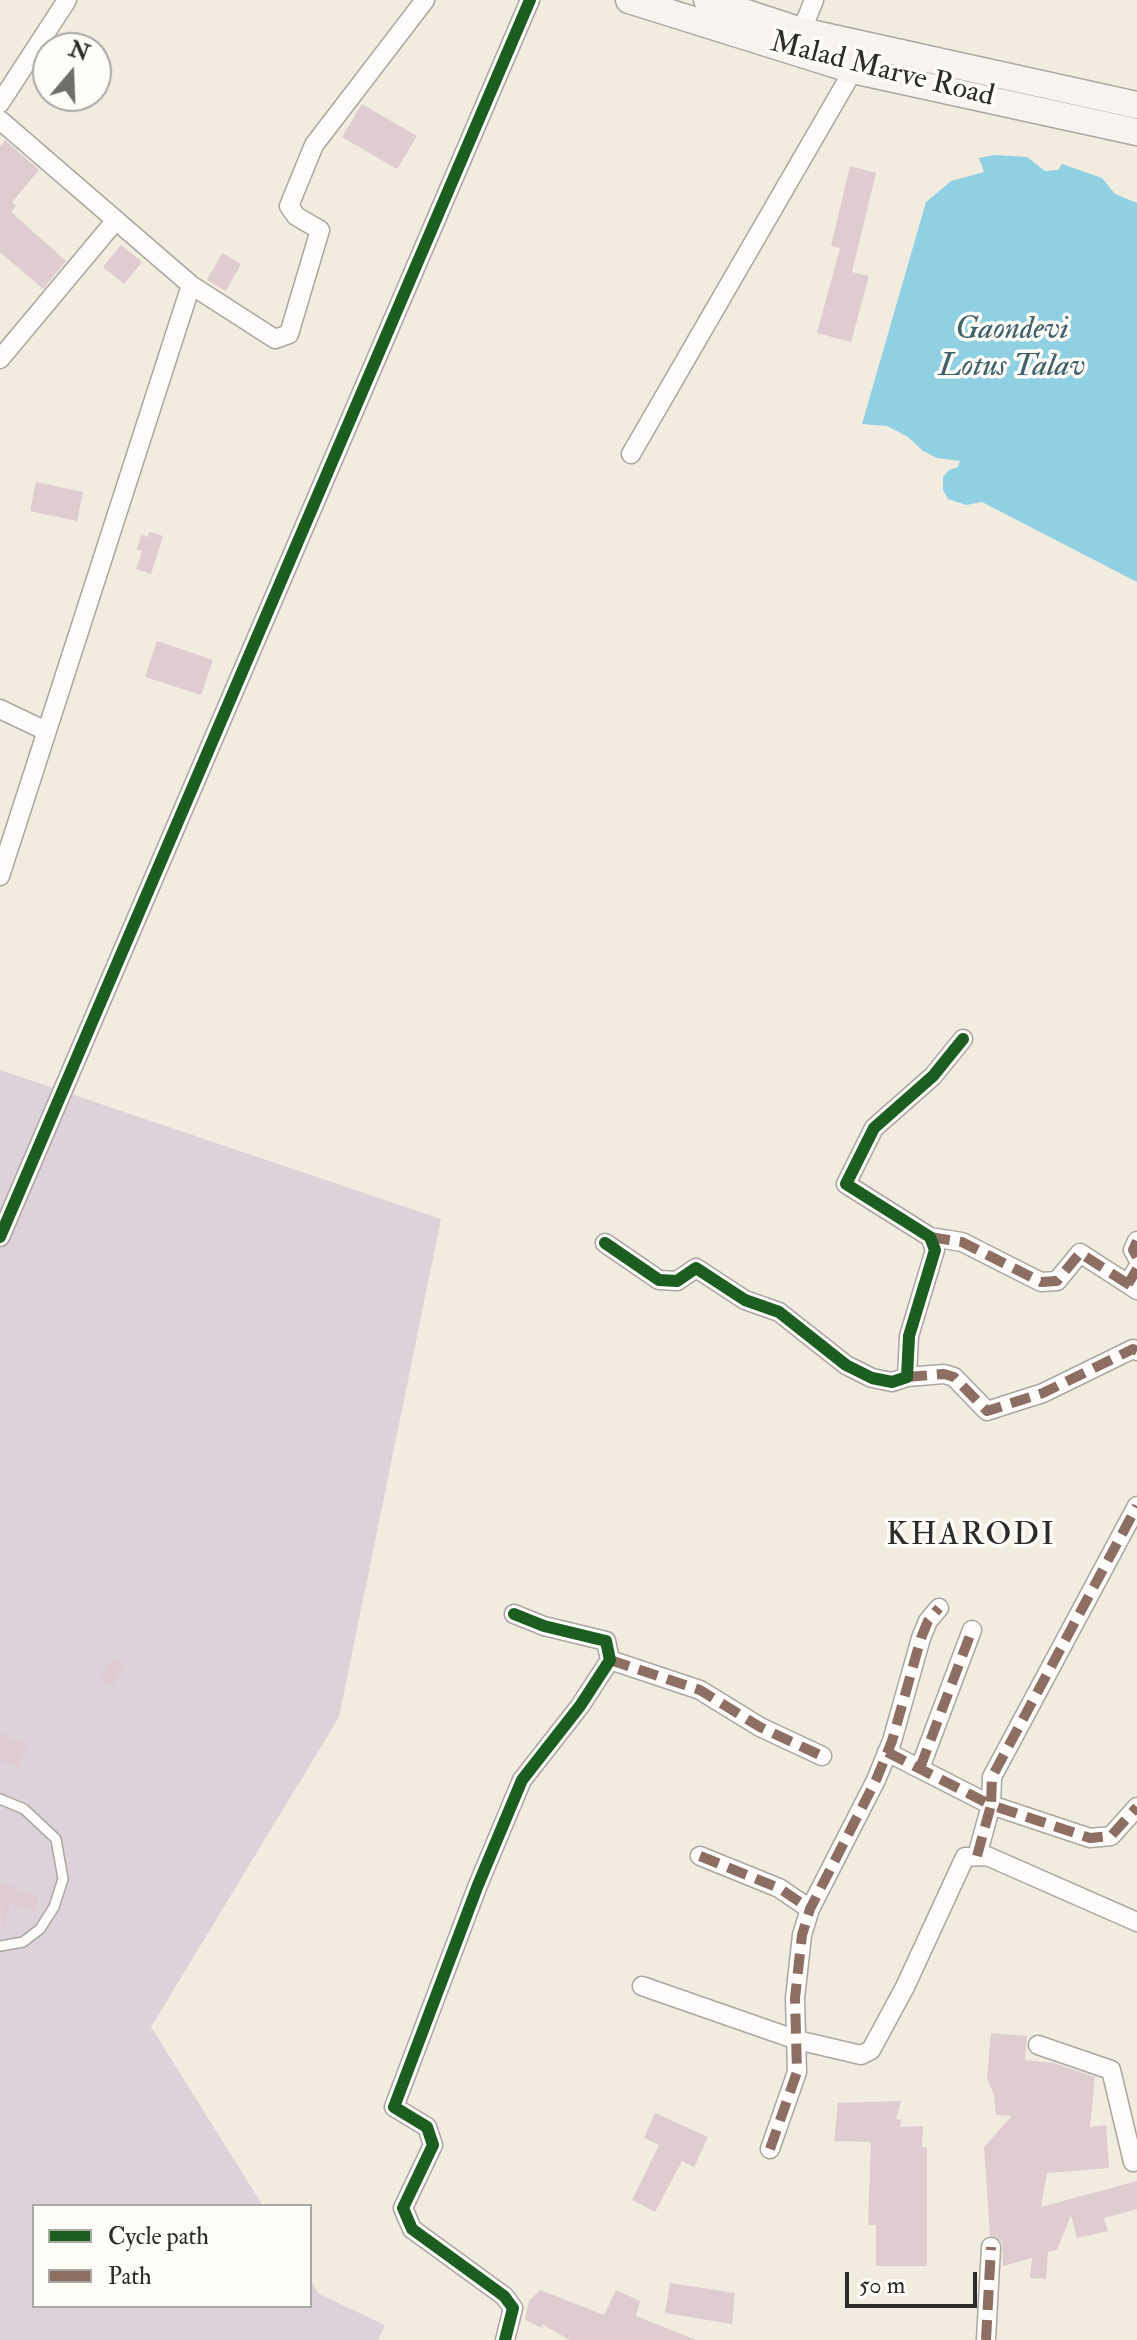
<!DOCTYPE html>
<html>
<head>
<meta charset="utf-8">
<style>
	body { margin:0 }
	#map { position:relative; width:1137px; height:2340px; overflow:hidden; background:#f1ebe0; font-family:"IM FELL Double Pica",serif }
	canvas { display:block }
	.legend { position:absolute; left:32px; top:2204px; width:280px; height:104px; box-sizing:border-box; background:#fdfcf7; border:2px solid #a9a8a5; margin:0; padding:10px 14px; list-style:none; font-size:24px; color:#2b2b2b }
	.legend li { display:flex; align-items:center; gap:16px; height:40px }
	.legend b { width:40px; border:2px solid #a9a8a5 }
	.north { position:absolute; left:32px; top:32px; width:80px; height:80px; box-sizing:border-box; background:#fdfcf7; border:2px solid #a9a8a5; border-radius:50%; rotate:19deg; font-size:22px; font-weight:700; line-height:32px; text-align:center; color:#2b2b2b }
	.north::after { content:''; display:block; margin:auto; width:28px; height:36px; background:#706e6a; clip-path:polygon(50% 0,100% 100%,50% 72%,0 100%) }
	.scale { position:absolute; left:845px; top:2272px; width:132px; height:36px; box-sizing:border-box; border:4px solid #2b2b2b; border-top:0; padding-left:10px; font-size:24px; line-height:28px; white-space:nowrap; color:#2b2b2b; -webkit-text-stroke:6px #fdfcf7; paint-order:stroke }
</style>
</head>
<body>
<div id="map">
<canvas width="1137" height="2340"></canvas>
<ul class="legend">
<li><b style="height:10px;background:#1b5e20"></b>Cycle path</li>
<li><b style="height:10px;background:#8d6e63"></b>Path</li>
</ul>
<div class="north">N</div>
<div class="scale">50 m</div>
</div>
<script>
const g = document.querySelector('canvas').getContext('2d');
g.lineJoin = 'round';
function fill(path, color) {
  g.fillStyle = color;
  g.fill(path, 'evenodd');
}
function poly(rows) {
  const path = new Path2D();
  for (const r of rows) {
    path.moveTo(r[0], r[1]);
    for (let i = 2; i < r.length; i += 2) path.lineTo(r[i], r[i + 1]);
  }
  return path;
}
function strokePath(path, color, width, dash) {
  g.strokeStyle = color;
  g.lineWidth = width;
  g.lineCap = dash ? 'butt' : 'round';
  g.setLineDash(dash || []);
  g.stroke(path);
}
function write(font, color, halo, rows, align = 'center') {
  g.font = font + ' "IM FELL Double Pica",serif';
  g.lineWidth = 7;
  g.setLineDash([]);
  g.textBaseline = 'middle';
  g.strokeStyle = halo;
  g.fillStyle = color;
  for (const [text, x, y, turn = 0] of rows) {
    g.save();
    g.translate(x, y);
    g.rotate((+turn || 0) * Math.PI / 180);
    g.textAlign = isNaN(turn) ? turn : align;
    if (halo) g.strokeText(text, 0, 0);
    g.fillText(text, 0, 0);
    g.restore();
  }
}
const industrial = poly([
	[0,1070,441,1219,339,1717,151,2027,263,2206,34,2206,34,2306,310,2306,310,2280,319,2294,385,2325,378,2340,0,2340]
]);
const water = poly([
	[995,155,1027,157,1045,171,1058,170,1062,164,1102,178,1115,194,1137,203,1137,582,982,502,966,505,948,499,943,490,943,477,949,470,958,467,960,461,937,458,923,451,908,437,887,426,862,424,926,202,951,181,984,172,979,158]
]);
const building = poly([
	[362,104,417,136,397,169,342,137],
	[5,140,39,170,12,202,16,206,11,212,66,261,43,289,0,252,0,147],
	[850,166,876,173,852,272,869,276,851,342,817,333,840,248,831,246],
	[121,245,142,262,124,284,103,267],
	[222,253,241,264,226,291,207,280],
	[36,482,83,492,77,521,30,511],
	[149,532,163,536,151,574,136,569,142,551,137,549,141,535,148,537],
	[157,641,213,660,201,695,145,677],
	[114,1657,125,1663,112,1687,100,1681],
	[0,1733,27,1744,18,1767,0,1760],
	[0,1882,39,1897,34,1912,11,1904,2,1929],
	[991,2033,1027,2036,1025,2060,1054,2063,1095,2077,1090,2127,1106,2125,1109,2168,1047,2173,1041,2207,1137,2181,1137,2209,1104,2218,1108,2231,1077,2238,1071,2215,1057,2250,1048,2252,1046,2279,1030,2278,1032,2258,1003,2266,1002,2242,990,2235,984,2147,1012,2116,996,2115,994,2095,987,2078],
	[901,2101,896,2119,902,2120,899,2127,923,2126,922,2147,927,2147,927,2266,876,2266,876,2225,868,2225,871,2142,834,2141,838,2103],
	[655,2113,708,2137,694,2167,682,2161,655,2212,632,2200,659,2145,644,2138],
	[670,2283,735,2293,732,2324,665,2313],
	[540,2290,604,2315,616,2290,640,2301,636,2316,696,2340,569,2340,542,2324,542,2328,525,2320,529,2301]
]);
const service = poly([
	[0,1799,24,1809,56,1839,63,1879,54,1907,40,1929,23,1942,0,1946]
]);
const minor = poly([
	[797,42,814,0],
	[0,103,67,0],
	[0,120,191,285,275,339,289,334,320,230,296,216,289,206,314,145,425,0],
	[0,359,116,220],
	[631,454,858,62],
	[0,709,46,731],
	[0,876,191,285],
	[0,1237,530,0],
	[930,1237,962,1242,1041,1282,1057,1281,1080,1253,1128,1284],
	[1137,1241,1133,1250,1137,1257],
	[605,1243,659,1280,677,1281,696,1268,745,1300,779,1312,846,1365,872,1378,892,1382,907,1377,909,1336,935,1250,930,1237,846,1184,874,1128,933,1076,963,1039],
	[1137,1269,1128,1284,1137,1290],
	[907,1377,944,1374,954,1377,987,1411,1043,1393,1133,1349,1137,1351],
	[610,1660,700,1690,760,1727,822,1756],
	[887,1752,991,1805,992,1777,1137,1506],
	[920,1768,972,1630],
	[700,1856,779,1888,810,1909],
	[977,1856,991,1805,1090,1838,1111,1836,1137,1807],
	[642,1986,797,2040,861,2055,871,2050,905,1987,965,1857,987,1856,1137,1922],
	[1038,2045,1111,2070,1133,2162,1137,2161],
	[770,2149,797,2072,795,1998,802,1935,810,1909,876,1780,892,1741,921,1638,928,1621,939,1608],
	[505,2340,513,2308,504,2296,412,2229,403,2208,433,2145,427,2127,394,2107,478,1885,522,1780,580,1706,610,1660,606,1641,544,1626,514,1614],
	[986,2340,991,2247]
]);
const secondary = poly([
	[629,0,853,70,1137,132],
	[707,0,801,31,1137,105]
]);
const quiet = poly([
	[930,1237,962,1242,1041,1282,1057,1281,1080,1253,1128,1284],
	[1137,1241,1133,1250,1137,1257],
	[1137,1269,1128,1284,1137,1290],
	[907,1377,944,1374,954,1377,987,1411,1043,1393,1133,1349,1137,1351],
	[610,1660,700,1690,760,1727,822,1756],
	[887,1752,991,1805,992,1777,1137,1506],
	[920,1768,972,1630],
	[700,1856,779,1888,810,1909],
	[977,1856,991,1805,1090,1838,1111,1836,1137,1807],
	[770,2149,797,2072,795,1998,802,1935,810,1909,876,1780,892,1741,921,1638,928,1621,939,1608],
	[986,2340,991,2247]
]);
const cycleway = poly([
	[0,1237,530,0],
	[605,1243,659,1280,677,1281,696,1268,745,1300,779,1312,846,1365,872,1378,892,1382,907,1377,909,1336,935,1250,930,1237,846,1184,874,1128,933,1076,963,1039],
	[505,2340,513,2308,504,2296,412,2229,403,2208,433,2145,427,2127,394,2107,478,1885,522,1780,580,1706,610,1660,606,1641,544,1626,514,1614]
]);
const streetNames = [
	["Malad Marve Road",882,71,14]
];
const waterNames = [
	["Gaondevi",1012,331],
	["Lotus Talav",1012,368]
];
const neighbourhoodNames = [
	["KHARODI",971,1537]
];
fill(industrial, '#ddd2d9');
fill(water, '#8fd1e2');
fill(building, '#deccd1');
strokePath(service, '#aaa6a0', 12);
strokePath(minor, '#aaa6a0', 21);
strokePath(secondary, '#aaa6a0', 29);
strokePath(service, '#fdfcfa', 9);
strokePath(minor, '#fdfcfa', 18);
strokePath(secondary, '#f7f4ef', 26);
strokePath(quiet, '#8d6e63', 10, [20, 10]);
strokePath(cycleway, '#1b5e20', 12);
write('30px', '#2b2b2b', '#fdfcf7', streetNames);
write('italic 32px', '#3f616b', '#fdfcf7', waterNames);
g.letterSpacing = '2px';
write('32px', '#2b2b2b', '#fdfcf7', neighbourhoodNames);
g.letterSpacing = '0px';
</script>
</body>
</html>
